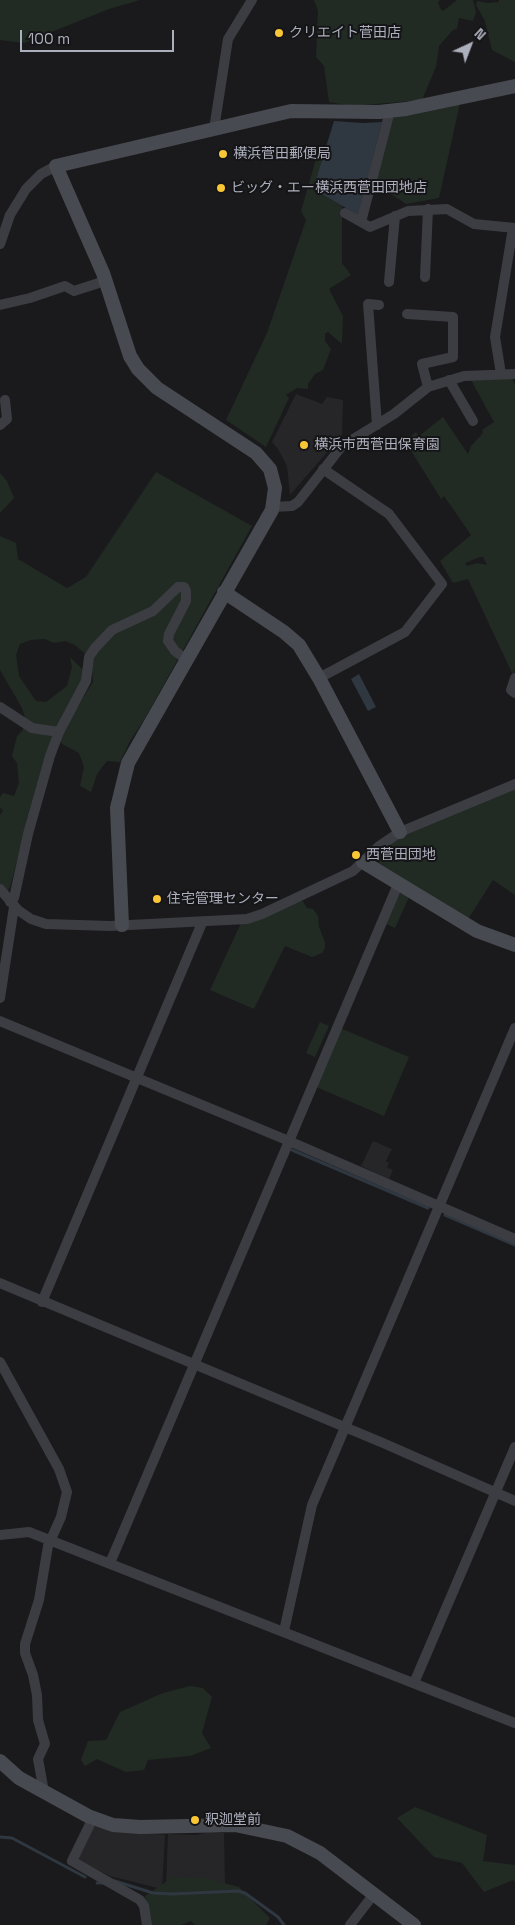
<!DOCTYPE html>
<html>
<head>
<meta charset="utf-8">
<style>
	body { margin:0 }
	#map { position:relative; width:515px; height:1925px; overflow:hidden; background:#1a1a1c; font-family:"Space Grotesk",sans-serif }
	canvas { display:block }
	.north { position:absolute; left:445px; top:20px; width:50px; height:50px; -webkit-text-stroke:4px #151517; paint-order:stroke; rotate:43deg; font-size:14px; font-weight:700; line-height:20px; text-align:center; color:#acafbc }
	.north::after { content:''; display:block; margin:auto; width:18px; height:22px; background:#acafbc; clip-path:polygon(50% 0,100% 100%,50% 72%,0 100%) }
	.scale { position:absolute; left:20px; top:30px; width:154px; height:22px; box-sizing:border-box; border:2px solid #acafbc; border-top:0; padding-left:6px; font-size:15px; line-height:18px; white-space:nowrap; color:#acafbc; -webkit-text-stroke:4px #151517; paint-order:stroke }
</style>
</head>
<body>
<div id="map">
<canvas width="515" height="1925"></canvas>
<div class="north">N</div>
<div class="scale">100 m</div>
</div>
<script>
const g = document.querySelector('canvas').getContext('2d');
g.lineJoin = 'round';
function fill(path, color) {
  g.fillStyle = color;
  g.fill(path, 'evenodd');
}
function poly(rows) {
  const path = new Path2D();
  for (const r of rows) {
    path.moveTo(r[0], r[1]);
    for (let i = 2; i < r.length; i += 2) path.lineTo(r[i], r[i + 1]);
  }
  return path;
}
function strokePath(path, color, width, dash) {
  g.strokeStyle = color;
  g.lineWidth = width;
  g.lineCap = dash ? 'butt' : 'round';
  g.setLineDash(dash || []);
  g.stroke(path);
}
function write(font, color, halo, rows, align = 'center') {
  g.font = font + ' "Space Grotesk","Noto Sans JP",sans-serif';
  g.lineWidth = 4;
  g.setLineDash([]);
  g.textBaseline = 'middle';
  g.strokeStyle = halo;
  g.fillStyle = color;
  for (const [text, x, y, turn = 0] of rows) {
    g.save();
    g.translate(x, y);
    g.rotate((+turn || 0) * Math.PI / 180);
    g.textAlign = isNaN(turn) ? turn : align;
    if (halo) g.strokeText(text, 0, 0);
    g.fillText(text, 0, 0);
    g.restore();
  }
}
const built = poly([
	[296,394,322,404,327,397,343,400,342,435,290,495,287,466,278,449,272,442],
	[373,1141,392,1149,386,1161,389,1163,387,1167,393,1170,389,1179,361,1166],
	[95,1824,113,1829,165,1835,162,1889,110,1876,77,1860],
	[208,1832,224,1833,225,1886,166,1885,168,1834,197,1835]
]);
const green = poly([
	[0,0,140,0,109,9,24,43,0,40],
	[314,0,440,0,438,2,440,8,443,11,457,0,473,0,476,12,473,21,459,18,457,29,453,30,439,46,436,67,422,100,352,106,329,102,324,66,316,57,318,11],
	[499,0,515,0,515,62,492,50,485,21,476,5,477,1,488,3,499,2],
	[460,103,439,198,406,204,375,183,394,116],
	[321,157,323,158,313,189,342,206,342,263,351,275,329,289,343,316,342,344,328,332,325,334,325,341,331,349,323,370,315,374,308,384,308,389,297,388,286,395,289,398,266,447,226,420,267,333,306,220,301,211,316,159],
	[510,375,515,384,515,669,513,675,468,579,453,583,440,561,471,535,444,496,441,499,405,441,416,432,419,436,443,417,468,454,471,446,483,433,482,430,494,422,471,380],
	[480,557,483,557,487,565,477,563,467,566,465,563],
	[156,472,252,526,144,720,130,741,120,762,107,761,97,774,91,792,80,786,84,767,79,753,62,744,59,736,93,682,91,659,75,645,65,641,54,643,45,639,31,640,20,644,16,655,19,676,36,701,46,702,67,686,72,667,70,657,84,671,81,685,53,735,43,763,10,887,6,894,0,885,0,815,3,811,0,807,0,797,3,793,14,796,19,783,17,763,12,756,17,736,22,731,26,721,22,708,0,670,0,536,16,543,18,559,67,588,86,577],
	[0,473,7,481,14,498,0,513],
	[515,786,515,895,493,880,468,919,369,859,399,835],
	[402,893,409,897,395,928,384,923,398,894],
	[302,900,307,908,313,909,318,916,319,927,325,942,325,948,322,953,312,957,285,946,254,1009,210,990,241,923],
	[320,1022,329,1026,315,1057,306,1053],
	[340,1028,409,1057,384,1116,314,1086],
	[190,1686,203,1688,212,1697,202,1733,211,1748,190,1756,148,1760,144,1770,126,1772,97,1759,85,1766,81,1760,88,1741,106,1740,120,1712,163,1693],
	[415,1807,487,1835,483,1861,515,1865,515,1882,513,1880,484,1892,462,1863,434,1857,397,1818],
	[173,1877,205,1878,239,1887,270,1918,266,1925,195,1925,191,1921,181,1925,151,1925,145,1896]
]);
const water = poly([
	[334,121,363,123,382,122,358,215,313,189],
	[359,674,376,707,368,711,351,679]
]);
const stream = poly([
	[292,1150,428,1208],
	[445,1215,515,1245],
	[0,1837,12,1838,85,1877],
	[115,1881,153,1893,172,1894,238,1891,245,1893,278,1917,284,1925],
	[97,1883,105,1883]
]);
const street = poly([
	[390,111,361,222,370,227,408,211,447,209,474,224,515,228],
	[214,129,228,39,252,0],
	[345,213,361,222],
	[0,244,10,215,26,189,41,174,56,166],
	[425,277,428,209],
	[389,282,395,216],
	[0,305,30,298,65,286,74,291,105,281],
	[407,314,453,317,453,357,422,364,428,387],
	[501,374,495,337,513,228],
	[449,380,473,421],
	[0,425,7,419,5,400],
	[377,425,368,304,379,305],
	[272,507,292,506,298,502,342,446,394,414,428,387,464,376,515,374],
	[319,678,405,632,442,584,389,514,323,469],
	[515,678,511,690,515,693],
	[0,707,32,728,59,732],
	[0,889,18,910,31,919,46,924,110,926,247,919,262,914,353,871,378,847,400,832,515,784],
	[10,902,14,898,28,834,50,756,59,732,86,681,89,657,95,648,112,630,153,611,178,587,184,587,186,591,186,601,169,634,168,641,175,651,186,659],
	[0,998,14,907],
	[0,1021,289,1141,515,1239],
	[0,1283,383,1443,515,1501],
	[42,1302,202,923],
	[0,1362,59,1469,67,1492,61,1517,48,1546,39,1600,25,1644,25,1653,33,1675,37,1695,38,1720,45,1744,38,1759,44,1792],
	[0,1535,29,1532,515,1723],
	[110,1563,399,882],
	[284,1631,312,1505,515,1028],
	[414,1683,515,1447],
	[93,1818,72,1861,140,1900,144,1906,147,1925],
	[350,1925,374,1894]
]);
const secondary = poly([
	[224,592,284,632,299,645,319,678,400,832],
	[363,862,477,931,515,945],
	[122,925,117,808,128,763,272,510,275,488,270,469,256,453,157,388,138,369,130,356,103,273,56,166,291,111,379,112,406,109,515,86],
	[0,1761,19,1778,88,1816,113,1825,140,1827,235,1825,287,1836,320,1853,414,1925]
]);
const markers = [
	[279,33,5,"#f9c735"],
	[223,154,5,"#f9c735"],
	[221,188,5,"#f9c735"],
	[304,445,5,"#f9c735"],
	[356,855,5,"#f9c735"],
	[157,899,5,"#f9c735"],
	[195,1820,5,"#f9c735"]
];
const poiNames = [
	["クリエイト菅田店",289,33],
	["横浜菅田郵便局",233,154],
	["ビッグ・エー横浜西菅田団地店",231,188],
	["横浜市西菅田保育園",314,445],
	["西菅田団地",366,855],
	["住宅管理センター",167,899],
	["釈迦堂前",205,1820]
];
fill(built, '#262629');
fill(green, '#212b23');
fill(water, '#2f3741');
strokePath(stream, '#2f3741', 3);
strokePath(street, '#3c3d43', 10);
strokePath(secondary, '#484a51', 14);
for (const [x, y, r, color] of markers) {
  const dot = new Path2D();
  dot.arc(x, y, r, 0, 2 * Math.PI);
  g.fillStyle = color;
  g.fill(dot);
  strokePath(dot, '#151517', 2);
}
write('14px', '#acafbc', '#151517', poiNames, 'left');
</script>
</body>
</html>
